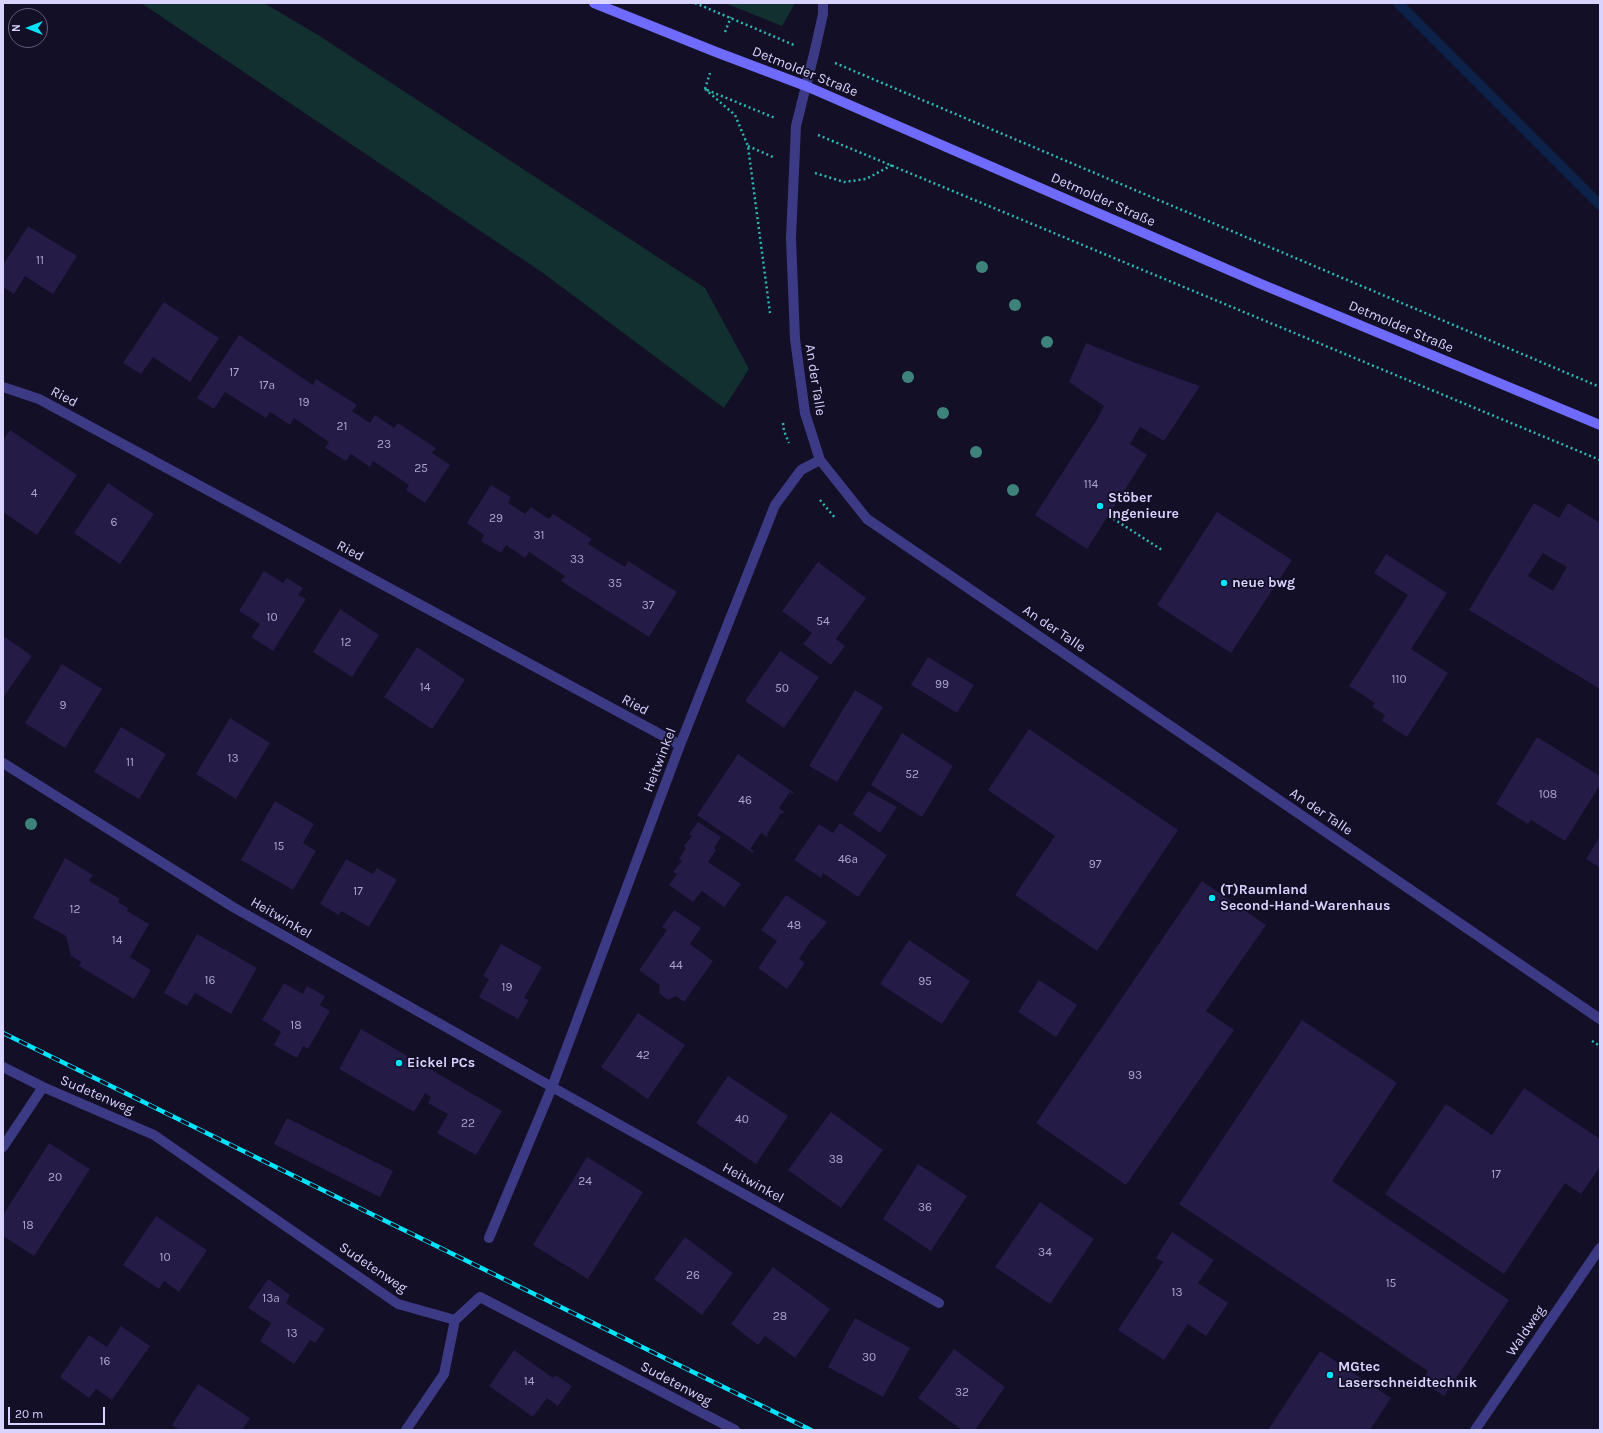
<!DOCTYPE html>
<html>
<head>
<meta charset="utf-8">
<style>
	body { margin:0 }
	#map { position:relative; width:1603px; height:1433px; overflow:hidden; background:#130f26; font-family:Karla,sans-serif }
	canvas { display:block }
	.frame { position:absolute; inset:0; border:4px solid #d9d4ff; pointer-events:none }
	.north { position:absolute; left:8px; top:8px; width:40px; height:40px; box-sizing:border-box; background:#130f26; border:1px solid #625e7d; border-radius:50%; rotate:270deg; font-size:11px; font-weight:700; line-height:16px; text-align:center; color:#d9d4ff }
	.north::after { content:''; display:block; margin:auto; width:14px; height:18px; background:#00e5ff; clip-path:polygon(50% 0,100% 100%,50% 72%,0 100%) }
	.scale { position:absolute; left:8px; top:1407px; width:97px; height:18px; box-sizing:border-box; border:2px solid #d9d4ff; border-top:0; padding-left:5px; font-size:12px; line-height:14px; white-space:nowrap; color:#d9d4ff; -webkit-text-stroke:3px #130f26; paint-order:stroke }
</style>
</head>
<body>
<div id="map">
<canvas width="1603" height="1433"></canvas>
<div class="frame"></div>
<div class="north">N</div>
<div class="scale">20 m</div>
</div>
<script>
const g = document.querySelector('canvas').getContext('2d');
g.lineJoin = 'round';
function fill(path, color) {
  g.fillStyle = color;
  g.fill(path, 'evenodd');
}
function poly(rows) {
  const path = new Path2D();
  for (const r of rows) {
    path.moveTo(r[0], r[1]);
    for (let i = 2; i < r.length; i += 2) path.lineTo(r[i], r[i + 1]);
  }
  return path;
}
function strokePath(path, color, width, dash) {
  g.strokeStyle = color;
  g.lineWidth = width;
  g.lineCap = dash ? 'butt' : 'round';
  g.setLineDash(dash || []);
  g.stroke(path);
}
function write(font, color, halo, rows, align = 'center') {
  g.font = font + ' Karla,sans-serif';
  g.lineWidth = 3.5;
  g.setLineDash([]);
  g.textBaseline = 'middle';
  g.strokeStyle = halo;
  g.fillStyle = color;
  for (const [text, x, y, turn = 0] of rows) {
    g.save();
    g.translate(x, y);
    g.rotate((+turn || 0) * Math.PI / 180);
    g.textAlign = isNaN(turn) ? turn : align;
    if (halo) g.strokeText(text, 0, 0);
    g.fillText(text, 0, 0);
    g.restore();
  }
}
const green = poly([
	[141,3,264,3,318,35,705,288,749,369,724,408,543,273],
	[725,3,795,3,782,26]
]);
const stream = poly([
	[1398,3,1600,205]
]);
const building = poly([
	[28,226,77,256,53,294,25,276,14,294,3,287,3,265],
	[164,302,219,338,190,382,153,357,141,374,123,363],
	[239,335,313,385,316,379,357,405,352,411,370,423,375,415,394,428,398,423,436,448,432,453,450,465,425,503,406,490,409,485,373,461,370,467,351,454,346,461,325,448,329,442,294,418,290,425,270,412,266,418,225,392,214,409,197,398],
	[1086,343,1133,362,1200,386,1164,441,1140,427,1130,444,1147,455,1087,549,1035,515,1096,421,1104,406,1069,382],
	[10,430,77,475,37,535,3,512,3,440],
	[108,483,154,514,120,564,74,533],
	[491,485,511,497,508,503,525,514,531,507,549,519,553,514,592,539,588,544,607,556,625,567,628,561,677,592,649,637,561,581,565,576,529,552,525,558,506,545,501,553,481,541,484,535,467,523],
	[1534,503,1559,518,1568,503,1600,523,1600,689,1469,610],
	[1543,553,1567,567,1553,591,1528,576],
	[1217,512,1292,560,1231,653,1157,605],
	[1386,554,1447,593,1411,649,1448,673,1407,737,1382,721,1385,715,1372,707,1375,703,1349,686,1408,595,1374,573],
	[818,562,866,598,836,639,845,646,831,665,803,644,812,633,782,611],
	[264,571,283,583,287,578,303,588,298,595,306,599,273,651,251,637,260,624,239,611],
	[340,609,379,635,352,677,313,652],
	[3,636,32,656,3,698],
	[417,647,465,680,432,729,384,697],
	[780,651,819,677,784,728,745,701],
	[928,657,974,685,957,713,911,685],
	[62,664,102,689,65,748,25,723],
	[855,690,883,707,837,782,809,766],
	[230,718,270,743,236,799,196,774],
	[121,727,166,754,139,799,94,772],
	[1029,729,1178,830,1097,951,1015,895,1055,836,988,790],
	[902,733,953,766,922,817,871,785],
	[1537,737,1600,776,1600,785,1565,841,1531,820,1528,824,1496,804],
	[738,754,794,793,793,794,790,792,779,808,784,812,782,814,781,813,767,834,768,835,767,837,761,833,750,849,754,851,753,853,697,815],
	[868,791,897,807,880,833,853,814],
	[275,801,314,824,303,843,316,851,293,890,241,860],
	[698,822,721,837,714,848,716,850,708,862,741,884,724,907,702,891,693,902,669,885,677,874,673,872,682,861,679,859,686,848,684,846,692,836,689,834],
	[840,823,887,855,858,897,823,873,821,878,794,860,819,824,833,833],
	[1600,836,1600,868,1586,859],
	[65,858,93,875,89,881,120,899,118,902,128,908,127,911,149,924,130,957,151,970,134,999,79,966,81,962,71,956,66,936,33,918],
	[346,859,373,874,377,868,397,880,369,927,341,911,339,915,320,904],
	[1202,881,1266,925,1206,1011,1234,1030,1126,1185,1036,1123],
	[786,895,827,922,813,940,812,939,799,959,805,963,787,989,758,968,777,941,761,930],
	[674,910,701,928,690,944,713,961,684,1002,676,996,668,1000,659,993,660,985,639,970,667,930,662,927],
	[197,934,257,968,231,1014,195,993,187,1006,164,993],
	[909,940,970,981,942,1024,880,984],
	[501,944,542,967,524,998,529,1000,518,1019,479,997,489,979,483,976],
	[1039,980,1077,1005,1056,1037,1018,1012],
	[284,983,303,994,307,986,325,996,320,1005,330,1011,308,1049,303,1046,297,1058,274,1045,281,1032,262,1020],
	[638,1013,685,1045,648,1099,601,1067],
	[1302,1020,1397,1083,1332,1181,1509,1300,1444,1396,1422,1381,1428,1371,1179,1204],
	[361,1029,502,1111,476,1155,437,1133,448,1114,428,1103,431,1097,425,1093,414,1112,339,1069],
	[728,1076,788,1116,756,1164,696,1123],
	[1524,1088,1600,1139,1600,1167,1581,1194,1565,1183,1504,1274,1385,1194,1446,1104,1492,1135],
	[831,1112,883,1150,841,1208,788,1170],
	[287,1118,393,1171,380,1197,274,1144],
	[49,1143,90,1169,34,1256,3,1236,3,1215],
	[587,1157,643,1192,588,1279,533,1245],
	[918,1164,967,1196,931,1251,883,1219],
	[1040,1202,1094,1239,1050,1304,995,1267],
	[156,1216,207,1250,179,1292,164,1281,159,1289,123,1265],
	[1172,1232,1214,1260,1198,1283,1228,1303,1206,1336,1188,1324,1164,1360,1118,1330,1163,1262,1156,1258],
	[685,1237,733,1273,702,1315,654,1279],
	[773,1267,830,1309,795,1358,765,1336,758,1345,731,1324],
	[268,1279,290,1295,286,1303,325,1329,315,1343,310,1340,294,1364,260,1341,271,1323,248,1308],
	[855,1318,910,1348,883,1397,828,1367],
	[121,1326,150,1346,112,1400,96,1389,89,1398,60,1377,89,1335,107,1347],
	[954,1349,1005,1387,975,1430,962,1430,918,1398],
	[514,1350,553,1378,555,1375,572,1386,558,1406,547,1398,533,1417,489,1386],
	[1320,1351,1391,1398,1370,1430,1268,1430],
	[198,1384,250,1418,242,1430,179,1430,172,1425]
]);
const path = poly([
	[695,3,794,45],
	[725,32,731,17],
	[835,63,1600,387],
	[705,89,735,115,748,146,770,313],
	[705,89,710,73],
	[707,90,775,118],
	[818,135,1600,460],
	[748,146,773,157],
	[815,173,844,182,866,179,892,165],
	[783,423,784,431,789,443],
	[820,500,836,519],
	[1109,516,1162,550],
	[1592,1041,1600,1046]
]);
const street = poly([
	[823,3,823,14,814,54,796,126,791,238,795,339,805,413,820,460,867,519,1600,1019],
	[3,387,39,399,680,745],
	[3,763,233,907,552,1087,939,1303],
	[3,1067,43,1087,154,1135,398,1304,455,1320],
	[3,1147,43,1087],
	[489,1238,552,1087,680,745,775,505,801,470,820,460],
	[455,1320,480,1297,735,1430],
	[406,1430,444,1374,455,1320],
	[1475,1430,1600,1248]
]);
const secondary = poly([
	[594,3,716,52,806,86,1261,284,1600,425]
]);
const rail = poly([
	[3,1033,811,1430]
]);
const trees = [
	[982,267],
	[1015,305],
	[1047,342],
	[908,377],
	[943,413],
	[976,452],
	[1013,490],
	[31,824]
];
const markers = [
	[1100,506,4,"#00e5ff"],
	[1224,583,4,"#00e5ff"],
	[1212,898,4,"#00e5ff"],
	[399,1063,4,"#00e5ff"],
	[1330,1375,4,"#00e5ff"]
];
const numberNames = [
	["11",40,261],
	["17",234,373],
	["17a",267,386],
	["19",304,403],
	["21",342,427],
	["23",384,445],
	["25",421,469],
	["114",1091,485],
	["4",34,494],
	["29",496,519],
	["6",114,523],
	["31",539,536],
	["33",577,560],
	["35",615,584],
	["37",648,606],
	["10",272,618],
	["54",823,622],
	["12",346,643],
	["110",1399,680],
	["99",942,685],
	["14",425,688],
	["50",782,689],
	["9",63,706],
	["13",233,759],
	["11",130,763],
	["52",912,775],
	["108",1548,795],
	["46",745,801],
	["15",279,847],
	["46a",848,860],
	["97",1095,865],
	["17",358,892],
	["12",75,910],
	["48",794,926],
	["14",117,941],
	["44",676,966],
	["16",210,981],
	["95",925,982],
	["19",507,988],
	["18",296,1026],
	["42",643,1056],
	["93",1135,1076],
	["40",742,1120],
	["22",468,1124],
	["38",836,1160],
	["17",1496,1175],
	["20",55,1178],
	["24",585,1182],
	["36",925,1208],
	["18",28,1226],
	["34",1045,1253],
	["10",165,1258],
	["26",693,1276],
	["15",1391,1284],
	["13",1177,1293],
	["13a",271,1299],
	["28",780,1317],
	["13",292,1334],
	["30",869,1358],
	["16",105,1362],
	["14",529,1382],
	["32",962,1393]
];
const streetNames = [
	["Detmolder Straße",805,72,22],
	["Detmolder Straße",1103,200,24],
	["Detmolder Straße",1401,327,23],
	["An der Talle",815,380,81],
	["Ried",64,397,28],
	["Ried",350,551,28],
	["An der Talle",1054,629,34],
	["Ried",635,705,28],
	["Heitwinkel",660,760,-69],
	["An der Talle",1321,812,34],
	["Heitwinkel",281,918,30],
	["Sudetenweg",97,1095,23],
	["Heitwinkel",753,1183,29],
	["Sudetenweg",373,1268,34],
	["Waldweg",1526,1331,-56],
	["Sudetenweg",676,1384,28]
];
const poiNames = [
	["Stöber",1108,498],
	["Ingenieure",1108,514],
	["neue bwg",1232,583],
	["(T)Raumland",1220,890],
	["Second-Hand-Warenhaus",1220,906],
	["Eickel PCs",407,1063],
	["MGtec",1338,1367],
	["Laserschneidtechnik",1338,1383]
];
fill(green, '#12302f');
strokePath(stream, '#0c2248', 10);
fill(building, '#241b47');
strokePath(path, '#2fb8b0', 2.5, [2, 3]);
strokePath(street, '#3d3a85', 10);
strokePath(secondary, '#6f6bff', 10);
strokePath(rail, '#00e5ff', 4.5);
strokePath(rail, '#130f26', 3, [9]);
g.fillStyle = '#3d827b';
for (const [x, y] of trees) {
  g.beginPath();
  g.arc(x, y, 6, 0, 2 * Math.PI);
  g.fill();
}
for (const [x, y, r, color] of markers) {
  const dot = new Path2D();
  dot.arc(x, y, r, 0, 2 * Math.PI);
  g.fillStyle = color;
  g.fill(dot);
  strokePath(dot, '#130f26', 1.5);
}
write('12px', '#aca6d1', null, numberNames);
write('14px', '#d9d4ff', '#130f26', streetNames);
write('bold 14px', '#d9d4ff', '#130f26', poiNames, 'left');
</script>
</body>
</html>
